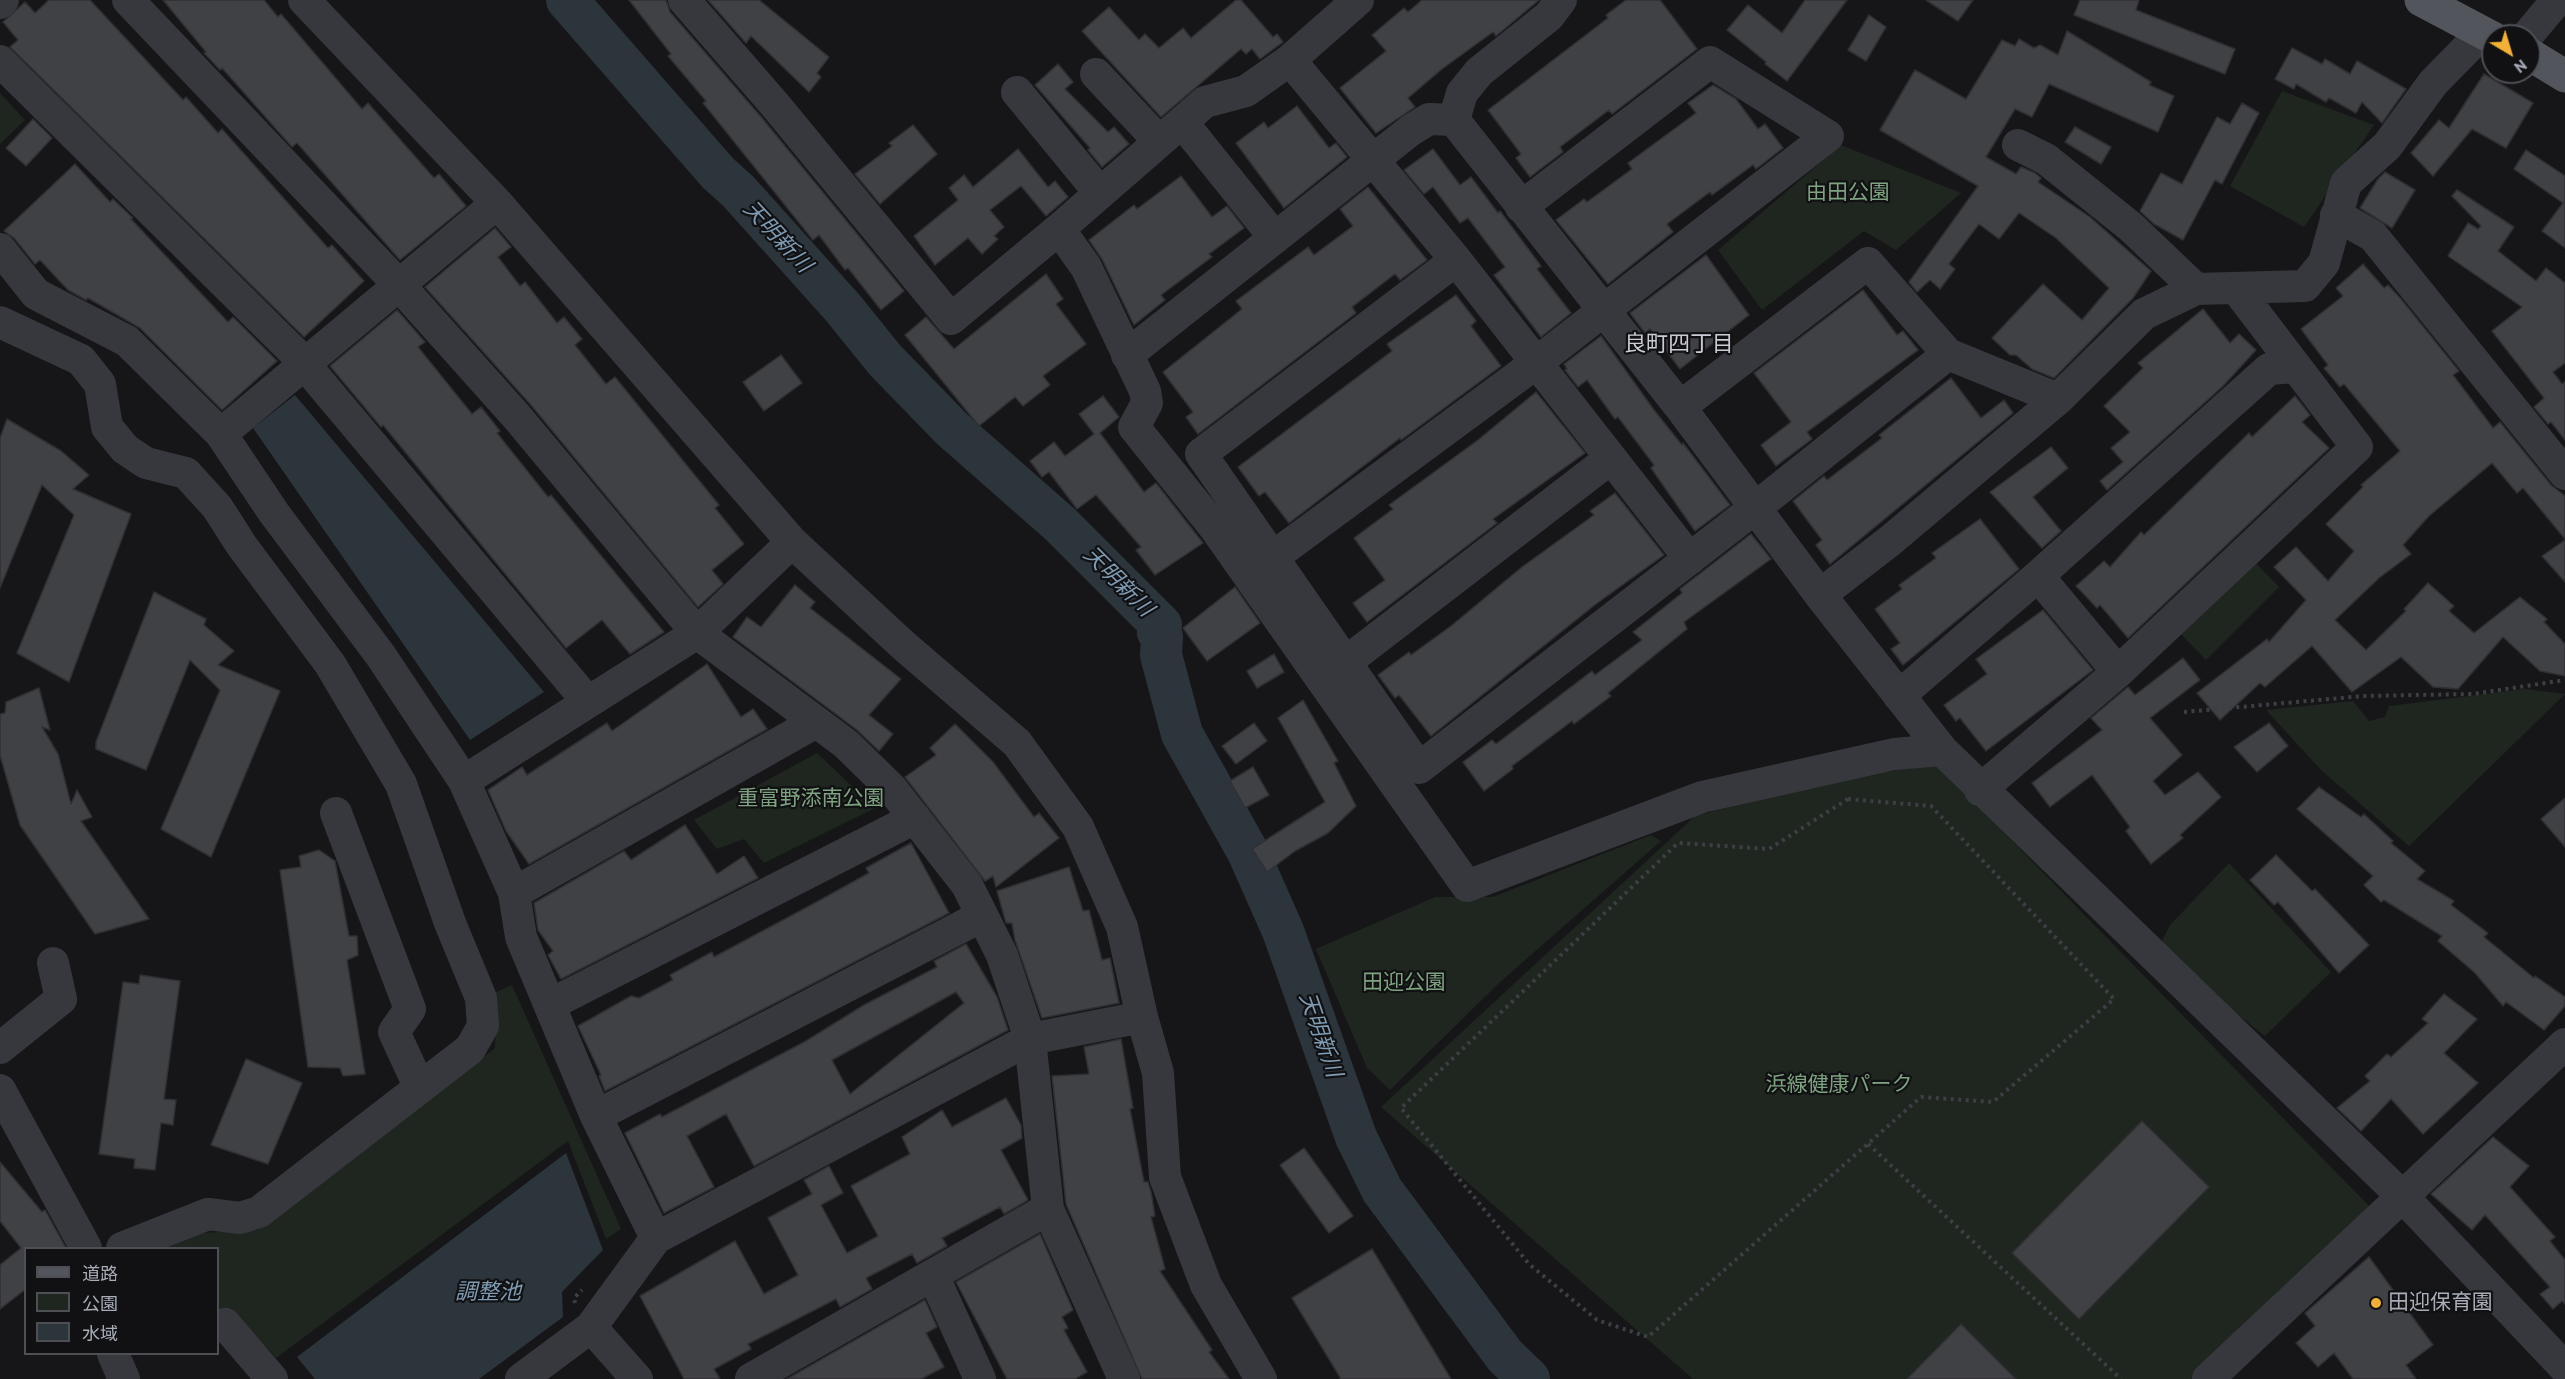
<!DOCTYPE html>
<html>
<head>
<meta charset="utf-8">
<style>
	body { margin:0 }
	#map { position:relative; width:2565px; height:1379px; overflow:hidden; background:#161618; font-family:"PT Sans","Noto Sans JP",sans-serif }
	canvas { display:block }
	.legend { position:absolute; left:24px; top:1247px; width:195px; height:108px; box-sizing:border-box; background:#111113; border:2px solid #4d4f55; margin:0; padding:8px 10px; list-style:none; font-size:18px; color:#a8adb8 }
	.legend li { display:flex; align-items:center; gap:12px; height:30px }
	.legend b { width:30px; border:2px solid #4d4f55 }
	.north { position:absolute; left:2481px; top:24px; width:60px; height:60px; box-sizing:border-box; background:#111113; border:2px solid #4d4f55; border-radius:50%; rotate:142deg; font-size:16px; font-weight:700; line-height:24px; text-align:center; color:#a8adb8 }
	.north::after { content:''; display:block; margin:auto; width:21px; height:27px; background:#f2b134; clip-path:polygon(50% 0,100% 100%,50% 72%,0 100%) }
</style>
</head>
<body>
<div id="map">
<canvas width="2565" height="1379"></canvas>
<ul class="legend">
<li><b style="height:8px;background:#53555c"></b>道路</li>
<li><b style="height:16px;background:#1e261f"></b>公園</li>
<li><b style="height:16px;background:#2c353c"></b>水域</li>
</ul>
<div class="north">N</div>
</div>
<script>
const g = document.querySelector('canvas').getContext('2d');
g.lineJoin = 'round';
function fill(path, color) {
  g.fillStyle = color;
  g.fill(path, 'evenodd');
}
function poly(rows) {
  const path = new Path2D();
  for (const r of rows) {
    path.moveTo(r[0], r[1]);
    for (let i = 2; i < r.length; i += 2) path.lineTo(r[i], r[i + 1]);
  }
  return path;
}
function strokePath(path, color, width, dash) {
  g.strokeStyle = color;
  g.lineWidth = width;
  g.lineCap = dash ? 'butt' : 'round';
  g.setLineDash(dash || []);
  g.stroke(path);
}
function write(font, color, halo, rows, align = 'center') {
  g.font = font + ' "PT Sans","Noto Sans JP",sans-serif';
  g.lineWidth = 4.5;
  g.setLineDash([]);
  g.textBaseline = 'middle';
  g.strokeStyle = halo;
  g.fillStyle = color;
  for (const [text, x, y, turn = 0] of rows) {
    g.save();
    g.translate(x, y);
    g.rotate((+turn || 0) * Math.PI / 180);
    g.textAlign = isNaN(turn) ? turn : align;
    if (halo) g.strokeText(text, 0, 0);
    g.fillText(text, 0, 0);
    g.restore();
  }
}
const green = poly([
	[2282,91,2374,125,2304,227,2230,186],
	[0,93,25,120,0,144],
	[1841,145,1961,193,1896,250,1864,231,1762,310,1718,250],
	[2250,557,2279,587,2206,660,2173,626],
	[2525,689,2565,694,2409,846,2321,770,2266,710,2353,701,2369,721,2385,717,2389,706],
	[817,753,875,808,764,863,744,839,717,849,694,820],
	[1936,763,2371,1208,2190,1379,1693,1379,1381,1107,1695,816,1828,782],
	[1651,835,1661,841,1499,983,1390,1090,1367,1068,1316,949,1435,897,1493,897],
	[2229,863,2331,972,2265,1036,2157,951,2170,925],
	[512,985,621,1229,606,1239,568,1141,276,1358,231,1308,218,1313,218,1248,167,1248,202,1233,257,1230,495,1048,496,992]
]);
const water = poly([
	[295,395,544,692,470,740,253,428],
	[566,1153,603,1250,562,1292,563,1317,479,1379,315,1379,297,1357]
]);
const river = poly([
	[567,0,718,173,738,191,843,308,885,360,952,429,1060,524,1161,625,1158,632,1162,637,1161,655,1182,734,1248,852,1283,931,1356,1137,1382,1190,1505,1356,1529,1379]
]);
const building = poly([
	[49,0,90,0,183,100,186,97,218,133,222,129,328,248,332,245,364,281,304,337,10,47,18,40,3,22,25,2,35,13,49,0],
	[163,0,264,0,278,17,281,14,362,109,368,103,434,178,439,174,466,206,400,260,297,143,292,147,222,68,220,70,204,53,206,52,163,0],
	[629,0,666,0,670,12,762,118,904,291,881,310,848,268,845,270,819,235,813,240,703,103,706,101,668,56,671,54,629,0],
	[708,0,759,0,829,57,817,73,821,77,809,92,751,36,746,43,708,0],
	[1236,0,1241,0,1273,37,1277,34,1283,42,1260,59,1252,49,1246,54,1241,49,1161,117,1082,31,1109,7,1139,40,1145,34,1159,48,1183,28,1191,38,1236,0],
	[1422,0,1539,0,1496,36,1493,32,1442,69,1408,98,1415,107,1376,133,1340,88,1386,51,1372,35,1404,8,1408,12,1422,0],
	[1626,0,1660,0,1697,49,1612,114,1609,110,1560,147,1563,152,1530,177,1516,158,1521,154,1488,110,1608,18,1606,15,1626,0],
	[1805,0,1847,0,1787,81,1765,64,1766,62,1727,30,1748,5,1782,33,1805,0],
	[1926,0,1973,0,1958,21,1926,0],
	[2080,0,2139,0,2136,10,2235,49,2225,74,2074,15,2080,0],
	[1869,15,1886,27,1866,61,1848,50,1869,15],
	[2067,31,2151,82,2149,85,2174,96,2158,132,2049,84,2032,117,2015,109,1986,157,2016,174,2021,167,2035,173,2041,178,2038,182,2090,217,2151,271,2133,298,2054,378,2032,369,2016,355,2010,355,1992,338,2043,284,2082,320,2109,288,2056,238,2019,213,1999,239,1979,224,1949,264,1955,269,1940,289,1930,280,1917,292,1909,282,1978,186,1880,130,1915,70,1966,99,2002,40,2015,46,2019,39,2034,48,2040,45,2058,55,2067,31],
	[2292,48,2322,64,2325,59,2350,74,2357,61,2406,89,2382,123,2362,102,2356,113,2329,98,2326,102,2296,84,2294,89,2275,79,2292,48],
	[1058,64,1073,82,1065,89,1108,132,1114,127,1129,144,1102,167,1088,150,1090,148,1035,85,1058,64],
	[2484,74,2533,103,2506,148,2472,129,2433,176,2411,153,2439,120,2449,128,2484,74],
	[1713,85,1736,99,1758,129,1765,124,1783,148,1756,169,1753,165,1712,195,1710,192,1667,224,1673,232,1608,284,1556,220,1584,199,1587,202,1632,169,1628,163,1696,113,1688,103,1713,85],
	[2242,103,2259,113,2222,184,2215,180,2183,240,2154,224,2140,211,2161,173,2182,184,2217,117,2230,124,2242,103],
	[1297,106,1329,148,1336,143,1347,157,1284,208,1236,143,1264,122,1268,128,1297,106],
	[33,119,52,138,26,166,6,148,33,119],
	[913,125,937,154,880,204,855,174,892,146,889,143,913,125],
	[2075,127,2111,147,2101,164,2065,142,2075,127],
	[1018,149,1048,187,1055,181,1068,197,1046,216,1021,186,990,210,1004,227,994,236,998,239,982,254,968,238,935,265,914,236,958,200,949,188,964,175,973,187,1018,149],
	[1433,149,1460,185,1471,177,1498,213,1500,211,1541,266,1537,269,1571,313,1541,337,1494,275,1505,267,1468,218,1460,223,1433,187,1424,194,1404,170,1433,149],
	[2526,150,2565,176,2565,248,2542,231,2563,203,2514,169,2526,150],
	[75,164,110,202,113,199,133,218,131,219,228,322,233,317,277,361,222,410,140,328,88,298,86,300,68,290,40,260,35,264,14,238,4,231,75,164],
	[2385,172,2415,190,2392,228,2360,208,2378,179,2385,172],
	[1181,176,1212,217,1227,206,1244,228,1209,254,1212,257,1161,295,1165,300,1134,325,1102,259,1089,240,1134,205,1137,209,1181,176],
	[1368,187,1427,260,1400,280,1395,274,1352,307,1356,313,1198,434,1186,417,1193,412,1163,372,1242,309,1236,301,1308,247,1314,255,1353,226,1340,209,1368,187],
	[2457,190,2514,227,2498,251,2536,281,2546,268,2565,283,2565,363,2553,372,2562,384,2565,382,2565,440,2551,422,2548,424,2534,407,2544,398,2492,331,2522,307,2448,256,2468,223,2478,229,2481,226,2452,196,2457,190],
	[495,228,511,247,498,257,520,286,525,282,557,323,564,317,582,339,575,345,606,384,615,377,719,505,715,508,744,544,712,570,723,584,698,607,531,405,425,287,495,228],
	[1706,255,1749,315,1680,369,1650,329,1645,333,1630,313,1706,255],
	[2363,264,2384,288,2388,285,2401,299,2459,371,2453,375,2493,428,2500,422,2551,485,2565,496,2565,539,2523,488,2517,493,2492,463,2429,516,2403,545,2411,554,2379,578,2335,620,2366,650,2406,611,2404,609,2428,583,2454,606,2449,611,2474,633,2520,597,2547,619,2544,622,2565,644,2565,676,2540,671,2503,637,2458,689,2433,687,2401,657,2352,692,2312,646,2265,687,2260,683,2220,720,2197,693,2267,639,2269,642,2306,600,2274,567,2296,547,2328,581,2354,551,2326,524,2363,487,2361,485,2400,451,2344,384,2340,387,2324,368,2328,365,2301,329,2343,296,2336,288,2363,264],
	[1046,274,1063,299,1056,304,1086,344,1043,376,1050,385,1023,406,1015,397,979,426,905,335,926,317,954,349,1046,274],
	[1863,290,1897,335,1903,331,1918,350,1807,432,1812,439,1776,466,1761,445,1791,422,1754,373,1863,290],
	[1456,295,1476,321,1471,326,1501,366,1401,440,1400,438,1289,523,1265,492,1259,496,1238,467,1392,351,1387,344,1456,295],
	[2203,309,2230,343,2239,334,2256,350,2222,387,2107,490,2100,481,2123,462,2111,448,2130,432,2104,406,2143,368,2138,363,2203,309],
	[397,310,425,342,418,347,472,414,481,407,500,431,497,433,548,497,551,495,664,632,630,654,602,620,566,648,383,425,381,427,330,366,397,310],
	[1601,336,1654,410,1682,445,1683,443,1730,505,1695,531,1651,468,1654,465,1618,417,1615,419,1587,380,1578,387,1565,370,1567,369,1564,364,1601,336],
	[781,355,802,383,764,411,743,382,781,355],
	[1951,378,1981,418,2004,400,2013,413,1830,564,1816,545,1822,540,1793,501,1824,476,1827,480,1882,438,1879,435,1951,378],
	[1536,392,1585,453,1493,519,1497,523,1367,622,1353,603,1385,580,1354,538,1393,509,1389,505,1478,440,1536,392],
	[1103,396,1119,417,1100,433,1144,492,1156,483,1203,543,1155,575,1136,550,1141,547,1096,495,1077,509,1049,472,1042,477,1030,461,1054,442,1065,456,1094,434,1079,414,1103,396],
	[2295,396,2310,415,2302,422,2329,448,2128,638,2100,605,2097,608,2076,586,2104,561,2110,567,2141,532,2144,535,2249,433,2252,437,2295,396],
	[7,419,61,451,89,475,73,489,131,514,69,682,17,653,74,515,42,485,0,588,0,438,7,419],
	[2051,447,2068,468,2033,497,2061,531,2042,548,1990,492,2051,447],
	[1615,493,1664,555,1596,604,1431,736,1399,695,1395,698,1378,675,1409,652,1411,655,1451,626,1522,567,1594,515,1590,511,1615,493],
	[1980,519,2019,569,1903,665,1891,649,1900,643,1875,609,1902,589,1899,585,1936,558,1932,553,1980,519],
	[1751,534,1771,559,1684,622,1687,629,1608,693,1611,696,1574,724,1572,721,1512,766,1513,769,1484,791,1463,762,1492,740,1496,744,1592,671,1595,675,1642,640,1633,632,1682,593,1680,589,1751,534],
	[2565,540,2565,582,2542,556,2565,540],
	[795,585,815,602,810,608,901,679,869,715,893,734,879,751,857,730,733,637,747,617,761,627,795,585],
	[1235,587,1260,623,1207,661,1183,628,1235,587],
	[154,592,206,619,204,625,234,651,218,665,280,691,211,857,161,829,220,690,190,660,146,770,96,749,96,742,154,592],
	[2043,610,2093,670,1986,751,1960,718,1956,721,1944,705,1987,674,1976,659,2043,610],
	[1274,654,1284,672,1257,688,1247,671,1274,654],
	[2183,658,2200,680,2150,718,2182,755,2153,781,2165,795,2198,772,2221,797,2180,835,2183,838,2151,864,2126,831,2130,827,2092,775,2050,807,2032,783,2102,730,2091,718,2128,687,2135,695,2183,658],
	[707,664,741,717,753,709,767,729,529,864,506,831,488,790,522,767,527,775,607,723,612,731,707,664],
	[39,688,50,730,42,727,58,754,71,804,77,790,92,817,81,821,149,919,95,934,20,825,0,755,0,714,5,713,6,702,39,688],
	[1303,700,1338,761,1334,763,1356,806,1328,833,1295,851,1267,872,1252,849,1325,802,1278,718,1303,700],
	[1254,723,1267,741,1236,764,1222,746,1254,723],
	[2269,723,2288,746,2257,772,2234,747,2269,723],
	[955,724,993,762,1034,817,1039,813,1059,838,996,887,993,876,985,881,905,777,936,755,930,748,955,724],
	[1253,767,1269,795,1245,808,1230,781,1253,767],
	[2319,787,2361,817,2364,814,2393,841,2391,843,2425,871,2417,879,2454,901,2451,905,2488,933,2484,937,2534,978,2535,976,2565,997,2565,1006,2544,1030,2506,1002,2503,1006,2475,973,2438,941,2442,936,2384,900,2381,902,2364,885,2373,876,2297,809,2319,787],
	[2565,798,2565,847,2541,819,2565,798],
	[685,825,717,874,744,856,758,878,561,979,548,955,553,951,538,930,534,903,624,851,631,860,685,825],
	[911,843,949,913,605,1091,599,1076,601,1075,578,1026,631,996,639,998,673,980,670,975,712,952,714,957,813,904,869,873,866,868,911,843],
	[319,850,335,861,349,936,357,936,358,955,347,960,365,1074,343,1076,340,1068,308,1067,280,870,301,867,299,856,319,850],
	[2276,855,2312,891,2315,889,2369,945,2339,973,2278,902,2274,905,2250,880,2276,855],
	[1069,867,1083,911,1089,910,1102,960,1110,958,1119,1003,1042,1018,1015,940,1012,923,1006,923,997,891,1069,867],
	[966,944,997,997,1008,1030,754,1166,726,1114,687,1136,714,1187,664,1213,625,1133,660,1114,662,1117,806,1041,864,1005,937,967,934,961,966,944],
	[956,992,964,1003,850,1094,832,1060,956,992],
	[140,975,180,981,164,1099,176,1100,173,1125,161,1123,155,1170,134,1168,135,1159,99,1154,123,982,139,984,140,975],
	[2444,994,2477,1019,2444,1053,2478,1083,2423,1134,2391,1099,2361,1131,2337,1108,2370,1081,2365,1076,2387,1054,2391,1057,2428,1023,2422,1019,2444,994],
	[1121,1039,1133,1108,1130,1109,1144,1182,1148,1182,1151,1192,1155,1216,1151,1217,1165,1269,1160,1271,1212,1350,1209,1352,1229,1379,1142,1379,1066,1204,1052,1076,1089,1074,1084,1047,1121,1039],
	[246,1059,302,1083,268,1164,211,1145,246,1059],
	[1006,1098,1021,1125,1022,1138,1001,1150,1028,1200,1004,1214,1000,1207,942,1238,947,1246,917,1263,912,1254,866,1278,872,1289,840,1307,836,1299,748,1344,751,1349,714,1369,720,1379,684,1379,640,1296,735,1241,764,1294,798,1275,768,1218,812,1194,804,1180,829,1166,843,1193,821,1205,847,1253,878,1236,851,1186,910,1154,902,1137,942,1110,952,1127,1006,1098],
	[2142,1121,2209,1187,2079,1319,2012,1253,2142,1121],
	[2493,1137,2529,1166,2510,1187,2555,1237,2550,1241,2565,1260,2565,1304,2562,1301,2553,1309,2540,1294,2550,1287,2485,1215,2472,1230,2431,1194,2493,1137],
	[1304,1148,1353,1216,1329,1233,1280,1165,1304,1148],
	[0,1162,42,1212,45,1210,66,1248,26,1248,26,1289,0,1309,0,1265,21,1248,0,1221,0,1162],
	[1040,1234,1073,1310,1062,1317,1068,1328,1064,1330,1087,1372,1075,1379,1007,1379,956,1282,1040,1234],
	[1372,1249,1451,1379,1341,1379,1292,1298,1372,1249],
	[2369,1257,2433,1345,2406,1365,2416,1379,2353,1379,2334,1353,2318,1367,2296,1343,2315,1326,2305,1313,2369,1257],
	[925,1300,937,1327,926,1333,944,1367,921,1379,787,1379,925,1300],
	[1961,1324,2016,1379,1907,1379,1961,1324]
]);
const path = poly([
	[2184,712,2363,696,2473,694,2565,680],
	[1848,799,1931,806,2114,999,1993,1102,1921,1097,1648,1337,1597,1320,1529,1264,1401,1108,1678,843,1769,849,1848,799],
	[1868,1144,2121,1379],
	[575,1303,574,1298,582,1290]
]);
const minor = poly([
	[128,0,399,285,517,417,697,633,846,744,892,789,967,885,1002,955,1030,1039,1048,1209,751,1379],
	[304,0,497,203,792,542,903,645,1017,743,1078,827,1122,927,1142,1017,1158,1073,1165,1177,1206,1285,1261,1379],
	[684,0,776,106,951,319,1059,229],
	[1358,0,1290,60,1246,91,1205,102,1059,229,1086,267,1145,391,1147,403,1134,427,1215,528,1467,886,1702,797,1894,754,1942,750,2402,1196,2565,1368],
	[1561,0,1549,16,1479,72,1462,93,1454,120,1680,407,1820,595,1942,750],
	[0,3,3,0],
	[2527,36,2557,0],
	[1290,60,1456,260,1690,559],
	[0,61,296,354,588,702],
	[1096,74,1159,141],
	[1017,92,1100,193],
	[1182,122,1275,238],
	[2018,145,2046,159,2131,227,2196,289],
	[2336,215,2373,236,2565,474],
	[0,249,36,294,127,341,221,434,274,513,381,656,464,781,514,893,521,937,596,1116,656,1238],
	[1456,260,1201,454,1419,768,1755,508,1948,354,2058,399],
	[0,322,81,360,100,384,107,427,125,449,146,463,186,473,217,507,242,546,330,664,401,784,450,923,481,998,483,1026,470,1049,259,1212,240,1218,208,1214,122,1248],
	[1127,355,1411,130,1429,119,1454,120],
	[1680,407,1868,263,1948,354],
	[221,434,497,203],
	[1273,557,1536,363,1828,136,1710,62,1521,207],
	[2038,576,2118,672],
	[1820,595,1891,540,2058,399,2144,314,2196,289,2305,286,2324,263,2346,183,2387,146,2433,83,2482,33],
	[1346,662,1611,458],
	[1899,696,2038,576,2269,369,2296,367],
	[464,781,697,633,792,542],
	[1980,790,2118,672,2357,447,2236,288],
	[336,813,410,1009,394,1032,420,1088],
	[514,893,816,722],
	[551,1004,915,818],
	[0,1048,61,999,53,963],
	[0,1090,86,1248],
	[596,1116,982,916],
	[1048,1209,1124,1379],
	[933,1275,980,1379],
	[218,1326,225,1324,272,1379],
	[591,1327,656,1238,1030,1039,1142,1017],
	[113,1354,124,1379],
	[521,1379,591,1327,637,1379],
	[2208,1379,2565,1044]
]);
const major = poly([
	[2421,0,2493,38],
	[2529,54,2565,76]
]);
const markers = [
	[2376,1303,6,"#f2b134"]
];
const parkNames = [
	["由田公園",1848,193],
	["重富野添南公園",811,799],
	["田迎公園",1404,983],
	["浜線健康パーク",1839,1085]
];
const poiNames = [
	["田迎保育園",2388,1303]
];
const waterNames = [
	["天明新川",777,237,47],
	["天明新川",1118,582,45],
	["天明新川",1320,1035,71],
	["調整池",488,1293]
];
const neighbourhoodNames = [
	["良町四丁目",1679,345]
];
fill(green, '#1e261f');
fill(water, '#2c353c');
strokePath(river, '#2c353c', 42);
fill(building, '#404145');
strokePath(building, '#303034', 1.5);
strokePath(path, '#3d3f44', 4, [3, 4.5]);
strokePath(minor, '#37383d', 32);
strokePath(major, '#53555c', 33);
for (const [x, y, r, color] of markers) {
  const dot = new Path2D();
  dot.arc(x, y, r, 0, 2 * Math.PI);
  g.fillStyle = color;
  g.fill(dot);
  strokePath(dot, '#111113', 2);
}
write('21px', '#7fa381', '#111113', parkNames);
write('21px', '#a8adb8', '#111113', poiNames, 'left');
write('italic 22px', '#7f9bb3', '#111113', waterNames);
write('22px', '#c9ccd4', '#111113', neighbourhoodNames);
</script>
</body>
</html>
